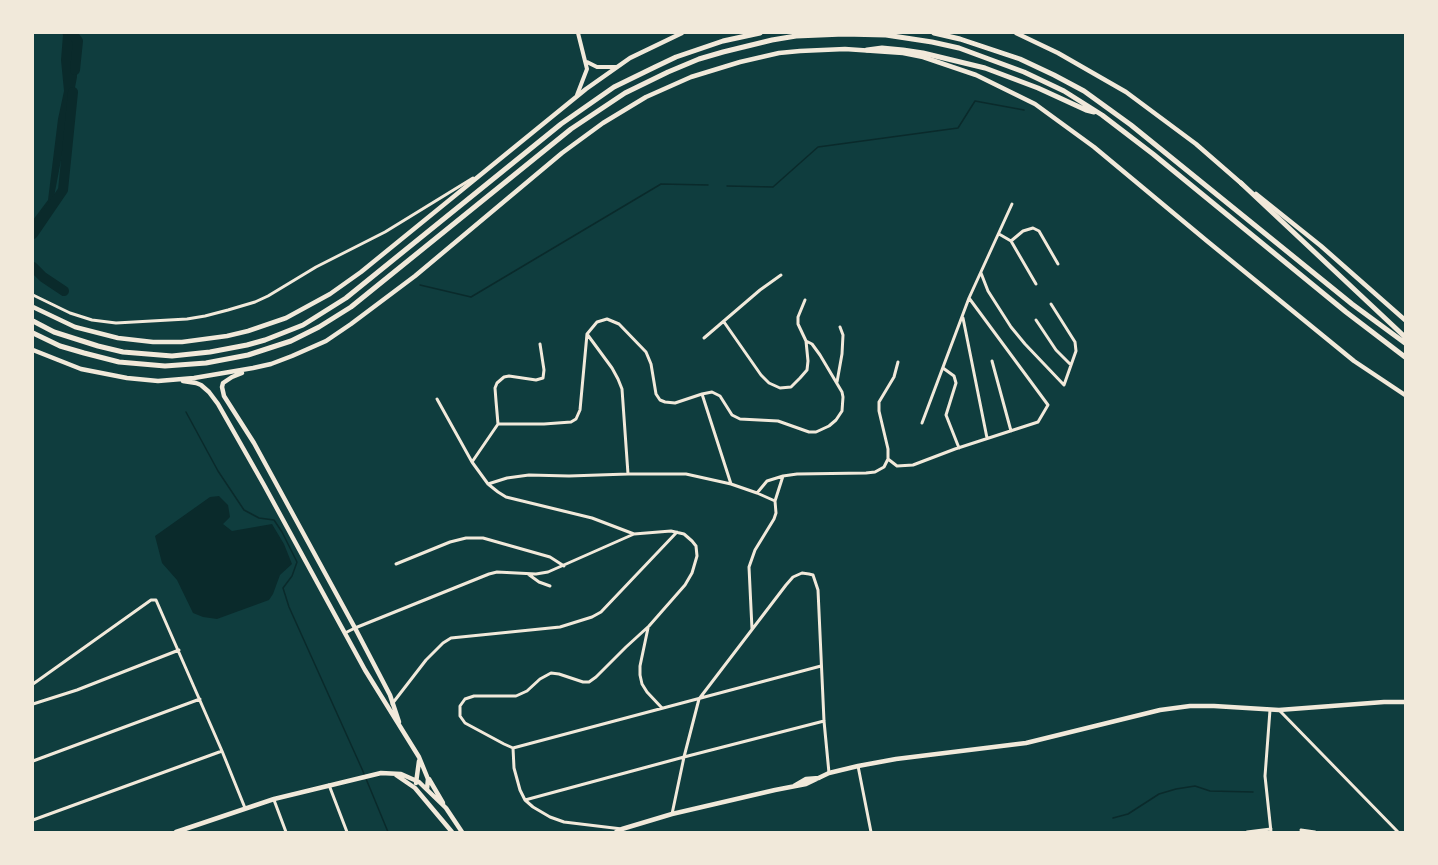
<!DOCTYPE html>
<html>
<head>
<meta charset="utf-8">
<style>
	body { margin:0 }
	#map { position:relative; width:1438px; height:865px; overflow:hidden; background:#0f3d3e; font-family:Literata,serif }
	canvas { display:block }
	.frame { position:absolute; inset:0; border:34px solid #f1e9da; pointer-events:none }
</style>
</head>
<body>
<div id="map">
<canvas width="1438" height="865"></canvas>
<div class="frame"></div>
</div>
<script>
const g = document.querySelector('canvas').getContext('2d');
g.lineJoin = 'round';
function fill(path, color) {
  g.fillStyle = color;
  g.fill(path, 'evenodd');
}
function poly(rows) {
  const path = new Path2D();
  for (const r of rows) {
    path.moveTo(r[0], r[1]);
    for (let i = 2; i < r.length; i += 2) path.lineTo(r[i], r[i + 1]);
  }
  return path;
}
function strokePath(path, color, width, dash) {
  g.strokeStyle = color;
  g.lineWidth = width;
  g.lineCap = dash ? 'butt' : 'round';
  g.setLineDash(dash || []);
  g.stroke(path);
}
const water = poly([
	[62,33,72,33,77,60,77,77,53,202,33,236,33,220,48,200,58,119,64,91,61,60,63,35],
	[219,496,228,505,230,517,223,524,232,531,272,524,284,544,292,564,280,575,273,594,269,600,217,619,203,617,193,613,177,580,162,563,155,536,210,497]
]);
const stream = poly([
	[727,186,773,187,818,147,958,128,975,101,1024,110],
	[420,285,471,297,661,184,708,185],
	[186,412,218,471,244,510,259,518,274,520,282,532,297,562,292,576,283,588,289,607,362,769,388,832],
	[1113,818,1128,814,1159,794,1176,789,1195,786,1210,791,1253,792]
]);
const river = poly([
	[72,33,78,41,75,70],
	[33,234,63,190,73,92],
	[33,267,43,277,64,291]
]);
const minor = poly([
	[999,234,1011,241,1036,284],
	[1011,241,1023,231,1033,228,1039,231,1058,264],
	[981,273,988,291,1011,327,1025,344,1064,385,1076,351,1075,342,1051,304],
	[33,295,70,313,92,320,116,323,187,319,205,316,228,310,255,302,268,296,316,267,385,232,473,178],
	[963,318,987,438],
	[1036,320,1056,350,1071,365],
	[724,322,761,375,769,383,780,388,791,387,800,378,807,370,808,361,806,341,798,324,798,317,805,300],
	[587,334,612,368,618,379,622,389,628,474],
	[704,338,760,290,781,275],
	[992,361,1011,431],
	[943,368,954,376,956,383,946,415,959,448],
	[837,382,842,354,843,335,840,327],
	[702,394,731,484],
	[437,399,472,462,488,484,498,492,506,497,592,518,634,534],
	[922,423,969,298,1012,204],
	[498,424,544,424,571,422,576,419,580,410,587,334,597,322,607,319,619,324,646,352,651,364,656,394,660,400,665,402,675,403,702,394,712,392,720,396,732,415,740,419,778,421,809,432,816,432,829,426,836,420,842,411,843,397,842,392,820,355,812,344,806,341],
	[888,459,897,466,913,465,955,449,1038,422,1048,405,969,298],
	[472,462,498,424,496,401,495,388,497,383,504,377,509,376,536,380,543,378,544,370,540,344],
	[488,484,507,478,529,475,569,476,628,474,686,474,731,484,757,493,775,501],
	[757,493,767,481,783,476],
	[396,564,450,542,466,538,483,538,550,557,564,566],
	[528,574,539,582,550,586],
	[648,628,640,666,640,675,642,684,647,692,662,708],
	[752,629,749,567,755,550,774,519,776,513,775,501,783,476,797,474,866,473,875,472,884,467,888,459,888,449,879,411,879,402,894,377,898,362],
	[345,633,355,628,489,574,497,572,536,574,548,572,634,534,671,531,684,534,692,541,696,546,697,556,692,573,685,585,649,626,626,647,596,677,589,682,583,682,559,674,551,673,540,679,527,691,516,696,474,696,465,699,460,706,460,716,465,723,504,744,513,748,514,768,520,790,525,800,533,807,550,817,564,822,622,829],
	[33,684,151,600,156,600,222,751,245,808],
	[33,704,77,690,179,650],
	[392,704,426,660,443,643,451,638,560,627,592,617,601,612,677,532],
	[1270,710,1265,776,1271,832],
	[1280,711,1398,832],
	[513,748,821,666],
	[33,761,200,699],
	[858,766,871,832],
	[329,785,347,832],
	[274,800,286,832],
	[525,800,684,757,824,721],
	[672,814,684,757,699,699,786,585,793,577,802,573,809,574,813,575,818,590,824,721,829,773],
	[33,820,222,751],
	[1301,830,1315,832],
	[1247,832,1271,829]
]);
const tertiary = poly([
	[587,62,597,67,616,67],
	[577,95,587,69,578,33]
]);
const secondary = poly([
	[1016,33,1058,53,1126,92,1196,144,1242,184],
	[1256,194,1321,246,1405,320],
	[33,307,75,327,118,338,153,342,182,342,227,336,248,331,286,318,330,294,361,272,586,89,630,58,682,33],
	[33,350,81,369,127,378,158,381,194,378,253,368,271,364,292,356,326,341,351,324,415,276,562,153,603,123,646,97,691,77,740,62,779,53,800,51,845,49,903,53,923,57,976,75,1035,104,1094,147,1207,241,1354,361,1405,395],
	[242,373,232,377,223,383,222,387,224,396,254,443,355,628,390,695,399,722],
	[183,381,196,383,201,385,209,392,218,404,264,485,365,670,419,757,428,779,427,789],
	[396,775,415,788,452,832],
	[429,779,443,803],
	[416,783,419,761],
	[794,786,806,779,819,778],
	[176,832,274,799,381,773,401,774,419,782,446,808,462,832],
	[616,832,622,829,672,814,775,790,806,784,829,773,858,766,896,759,1026,743,1160,710,1190,706,1214,706,1279,710,1384,702,1405,702]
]);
const motorway = poly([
	[934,33,960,39,1020,59,1054,75,1084,91,1131,125,1352,304,1405,343],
	[867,50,882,48,903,50,923,53,985,68,1038,88,1086,110,1094,112],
	[1241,183,1405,337],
	[33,321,54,332,98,346,123,352,172,356,210,352,247,345,265,340,303,325,346,298,561,124,614,87,655,67,676,57,723,41,760,33],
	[33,333,60,346,84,353,119,362,165,366,206,363,248,355,291,341,319,327,351,307,571,129,625,93,668,72,699,59,723,52,772,40,796,36,844,34,886,35,932,42,959,48,1024,72,1064,91,1102,115,1153,154,1346,312,1405,357]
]);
fill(water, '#0a2a2b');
strokePath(stream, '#0a2a2b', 1.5);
strokePath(river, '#0a2a2b', 10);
strokePath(minor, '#f1e9da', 3);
strokePath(tertiary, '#f1e9da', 4);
strokePath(secondary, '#f1e9da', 4.5);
strokePath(motorway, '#f1e9da', 5);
</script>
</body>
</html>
